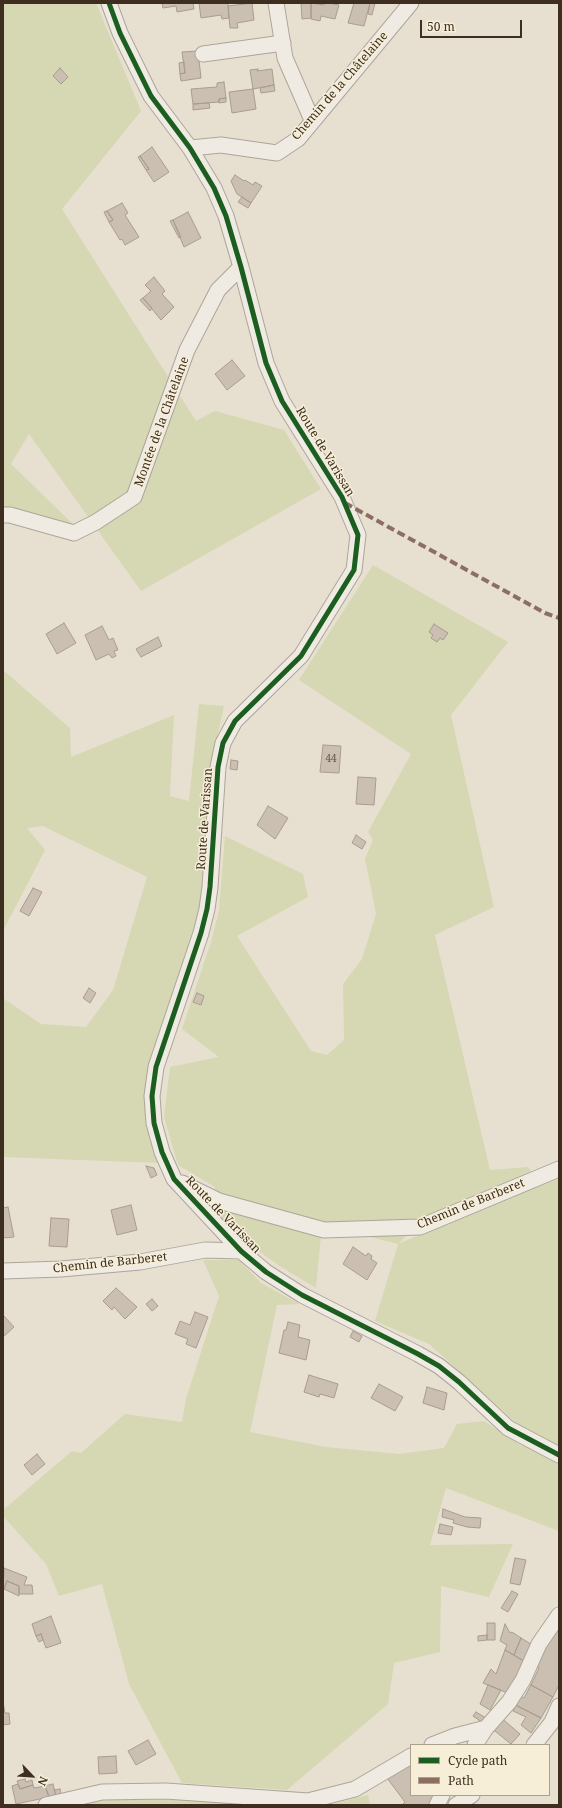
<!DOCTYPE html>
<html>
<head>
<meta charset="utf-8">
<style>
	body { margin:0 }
	#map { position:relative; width:562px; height:1808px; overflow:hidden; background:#e7e0d1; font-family:"Noto Serif",serif }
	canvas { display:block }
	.frame { position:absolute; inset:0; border:4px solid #3d2e20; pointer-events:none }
	.legend { position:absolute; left:410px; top:1744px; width:140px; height:52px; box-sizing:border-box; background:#f7eed8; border:1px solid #ada18e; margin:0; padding:5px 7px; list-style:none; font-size:12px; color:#3d2e20 }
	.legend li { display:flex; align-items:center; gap:8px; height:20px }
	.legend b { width:20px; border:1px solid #ada18e }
	.north { position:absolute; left:12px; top:1756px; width:40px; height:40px; -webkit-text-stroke:3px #f7eed8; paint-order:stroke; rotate:115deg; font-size:11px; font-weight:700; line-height:16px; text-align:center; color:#3d2e20 }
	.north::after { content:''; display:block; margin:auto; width:14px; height:18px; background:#3d2e20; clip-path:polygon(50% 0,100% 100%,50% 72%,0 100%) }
	.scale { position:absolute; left:420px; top:20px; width:102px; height:18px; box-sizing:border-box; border:2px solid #3d2e20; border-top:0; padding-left:5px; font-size:12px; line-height:14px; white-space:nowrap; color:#3d2e20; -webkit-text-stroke:3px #f7eed8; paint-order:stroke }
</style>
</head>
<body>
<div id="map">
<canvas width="562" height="1808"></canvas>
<div class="frame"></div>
<ul class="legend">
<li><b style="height:5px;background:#1b5e20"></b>Cycle path</li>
<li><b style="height:5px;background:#8d6e63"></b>Path</li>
</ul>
<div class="north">N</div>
<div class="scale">50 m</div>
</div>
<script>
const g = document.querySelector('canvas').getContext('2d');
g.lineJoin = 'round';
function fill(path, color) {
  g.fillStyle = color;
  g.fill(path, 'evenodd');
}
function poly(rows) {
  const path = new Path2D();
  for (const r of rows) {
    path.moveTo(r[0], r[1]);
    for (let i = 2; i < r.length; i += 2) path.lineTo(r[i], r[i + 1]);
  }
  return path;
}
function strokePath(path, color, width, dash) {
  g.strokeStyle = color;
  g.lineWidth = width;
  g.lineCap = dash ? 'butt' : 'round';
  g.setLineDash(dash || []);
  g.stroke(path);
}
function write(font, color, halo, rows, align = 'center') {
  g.font = font + ' "Noto Serif",serif';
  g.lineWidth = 3;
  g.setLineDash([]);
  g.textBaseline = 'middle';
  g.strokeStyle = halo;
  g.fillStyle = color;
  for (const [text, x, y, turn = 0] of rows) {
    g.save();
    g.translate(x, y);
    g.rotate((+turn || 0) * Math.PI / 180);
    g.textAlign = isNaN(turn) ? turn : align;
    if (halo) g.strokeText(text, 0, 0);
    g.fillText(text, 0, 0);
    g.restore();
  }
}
const green = poly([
	[3,3,96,3,141,111,62,209,196,421,215,411,284,430,321,489,141,591,29,434,11,464,75,526,3,507],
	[373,565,508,642,451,715,494,907,435,935,490,1170,528,1167,541,1186,559,1179,559,1531,446,1488,430,1545,513,1544,489,1597,441,1586,440,1652,394,1663,388,1704,287,1790,182,1783,129,1684,102,1584,59,1596,46,1564,3,1516,3,1510,72,1451,81,1453,125,1414,182,1422,186,1399,219,1296,203,1260,239,1260,261,1283,299,1304,277,1305,250,1432,326,1447,399,1454,444,1448,457,1424,484,1421,522,1446,522,1428,429,1344,375,1321,398,1244,322,1225,316,1288,278,1265,245,1241,212,1209,215,1187,178,1165,164,1117,170,1067,219,1057,182,1029,211,942,219,911,225,836,303,874,308,897,237,936,311,1051,327,1055,344,1040,343,984,362,959,376,914,365,859,373,840,368,832,411,754,299,680],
	[493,1204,400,1243,399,1243,422,1220],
	[3,670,70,728,71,757,174,715,170,796,189,801,199,704,224,706,212,760,201,906,150,1066,159,1163,3,1157,3,998,41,1024,86,1027,113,990,147,877,43,826,27,828,45,850,3,931],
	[368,1795,370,1805,329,1805],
	[103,1799,190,1800,261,1805,82,1805]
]);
const building = poly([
	[162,3,193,3,194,9,177,12,176,6,163,8,162,3],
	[199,3,228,3,229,18,222,19,221,15,201,18,199,3],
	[252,3,254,20,237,23,238,28,230,28,228,6,252,3],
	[296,3,311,3,311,18,302,19,301,3,296,3],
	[311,3,324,5,324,3,329,3,339,5,335,19,321,16,320,21,311,19,311,3],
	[354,3,370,3,364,26,348,23,354,3],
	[370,3,375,3,372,15,368,14,370,3],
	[198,51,201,78,181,81,180,74,185,73,182,52,198,51],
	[184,62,185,73,180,74,179,63,184,62],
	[60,68,68,77,61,84,53,76,60,68],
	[258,69,257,71,272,69,274,85,253,89,250,70,258,69],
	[224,82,226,98,219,99,219,102,193,104,191,89,217,87,217,83,224,82],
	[274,85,275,91,261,93,260,88,274,85],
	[253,89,256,109,232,113,229,92,253,89],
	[226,98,226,102,219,103,219,99,226,98],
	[209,103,210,108,193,110,193,104,209,103],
	[152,147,169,172,154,182,146,170,149,169,140,156,152,147],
	[140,156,149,169,146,170,138,157,140,156],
	[235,175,244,181,245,180,253,185,255,182,262,186,251,203,237,194,231,181,235,175],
	[242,197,251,203,248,208,238,202,242,197],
	[122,203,128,213,125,215,139,237,125,245,122,239,120,240,109,222,113,220,107,211,122,203],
	[107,211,113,220,109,222,104,212,107,211],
	[188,212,201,238,184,247,173,220,188,212],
	[173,220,181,237,179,238,170,221,173,220],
	[154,277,165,291,162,294,174,307,161,320,143,298,151,291,145,285,154,277],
	[143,298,152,308,150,311,140,300,143,298],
	[232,360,245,376,227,390,215,374,232,360],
	[64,623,76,643,57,654,46,634,64,623],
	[434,624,448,633,443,640,440,638,437,642,431,638,433,635,429,632,434,624],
	[102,626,109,640,113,638,118,650,114,651,116,656,112,658,109,654,96,660,85,635,102,626],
	[158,637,162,646,141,657,136,649,158,637],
	[323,745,341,746,339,773,320,772,323,745],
	[231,760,238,761,237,770,230,769,231,760],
	[358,777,376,778,374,805,356,804,358,777],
	[268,806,288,818,275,839,257,825,268,806],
	[356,835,366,842,362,849,352,843,356,835],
	[33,888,42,892,29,916,20,911,33,888],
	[89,988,96,993,90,1003,83,998,89,988],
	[197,993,204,996,201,1005,193,1002,197,993],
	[146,1166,154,1168,157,1175,151,1178,146,1166],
	[131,1205,137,1230,117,1235,111,1210,131,1205],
	[8,1207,14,1237,3,1238,3,1208,8,1207],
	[51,1218,69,1219,67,1247,49,1246,51,1218],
	[353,1247,366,1256,368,1253,372,1256,371,1259,377,1263,367,1280,343,1264,353,1247],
	[116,1288,137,1307,125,1319,114,1307,112,1310,103,1301,116,1288],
	[152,1299,158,1306,152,1311,146,1304,152,1299],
	[195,1312,208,1317,196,1348,186,1344,188,1339,175,1334,180,1321,190,1325,195,1312],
	[3,1315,14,1327,3,1337,3,1315],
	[288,1322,300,1325,298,1337,310,1340,306,1360,279,1353,284,1330,286,1330,288,1322],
	[353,1331,362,1336,359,1342,350,1337,353,1331],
	[309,1375,338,1384,334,1398,320,1394,319,1397,304,1392,309,1375],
	[379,1384,403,1397,395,1411,371,1398,379,1384],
	[427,1387,447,1393,444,1410,423,1403,427,1387],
	[37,1454,45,1464,32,1475,24,1465,37,1454],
	[443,1509,465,1517,481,1518,480,1528,467,1527,453,1523,454,1520,442,1517,443,1509],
	[440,1524,453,1527,451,1535,438,1533,440,1524],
	[515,1558,526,1560,520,1585,510,1583,515,1558],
	[4,1568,27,1577,24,1585,32,1585,33,1594,19,1594,19,1586,7,1581,3,1591,4,1568],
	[7,1581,19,1586,19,1596,4,1589,7,1581],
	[512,1591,518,1594,508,1612,501,1608,512,1591],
	[51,1616,61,1643,46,1648,41,1634,36,1636,32,1624,51,1616],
	[559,1619,559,1685,553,1697,531,1685,539,1668,533,1664,559,1619],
	[487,1623,495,1623,495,1640,487,1640,487,1623],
	[505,1624,510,1633,512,1632,521,1638,514,1655,505,1650,507,1645,500,1641,505,1624],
	[41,1634,43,1640,39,1642,36,1636,41,1634],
	[487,1635,487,1640,478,1641,478,1636,487,1635],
	[521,1638,534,1646,527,1663,514,1655,521,1638],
	[505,1650,527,1663,510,1694,483,1683,491,1669,496,1674,505,1650],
	[488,1685,501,1690,490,1710,480,1704,488,1685],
	[531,1685,553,1697,541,1718,515,1705,520,1696,524,1698,531,1685],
	[3,1702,5,1713,9,1713,10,1724,3,1725,3,1702],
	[516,1705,541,1718,531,1733,521,1725,526,1717,513,1711,516,1705],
	[476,1712,486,1718,483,1723,473,1716,476,1712],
	[499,1716,520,1734,511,1744,490,1727,499,1716],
	[148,1740,156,1754,136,1765,128,1751,148,1740],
	[116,1756,117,1773,99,1774,98,1757,116,1756],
	[411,1763,411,1795,433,1795,436,1799,431,1805,402,1805,405,1802,387,1778,411,1763],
	[25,1779,26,1782,32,1780,33,1785,20,1789,17,1781,25,1779],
	[18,1784,20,1789,33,1785,34,1788,45,1786,49,1797,16,1804,12,1786,18,1784],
	[53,1784,56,1796,49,1797,45,1786,53,1784],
	[60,1789,61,1795,56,1796,54,1790,60,1789]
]);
const minor = poly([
	[109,3,120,33,151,96,190,148,214,188,226,216,241,267,266,363,282,401,342,497,358,535,354,570,301,656,235,721,223,743,218,767,210,887,207,909,201,933,156,1067,152,1096,154,1123,162,1152,174,1179,241,1251,266,1272,302,1295,418,1354,439,1366,459,1382,508,1428,559,1455],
	[276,3,285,58,312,120],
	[203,54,283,43],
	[190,148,221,145,277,153,298,139,411,3],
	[3,515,10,515,74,533,96,522,134,497,187,350,218,290,241,267],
	[182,1183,219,1201,324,1230,420,1227,559,1169],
	[3,1271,61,1269,140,1262,205,1250,241,1251],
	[432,1745,455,1736,486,1728],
	[475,1745,486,1728,509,1702,523,1680,539,1644,559,1615],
	[534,1745,552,1722,559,1706],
	[46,1805,102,1792,166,1791,308,1801,355,1789,411,1756],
	[437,1805,442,1795],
	[456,1805,472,1795]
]);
const quiet = poly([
	[345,503,545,613,559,618]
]);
const cycleway = poly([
	[109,3,120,33,151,96,190,148,214,188,226,216,241,267,266,363,282,401,342,497,358,535,354,570,301,656,235,721,223,743,218,767,210,887,207,909,201,933,156,1067,152,1096,154,1123,162,1152,174,1179,241,1251,266,1272,302,1295,418,1354,439,1366,459,1382,508,1428,559,1455]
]);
const numberNames = [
	["44",331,759]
];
const streetNames = [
	["Chemin de la Châtelaine",340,86,-49],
	["Montée de la Châtelaine",162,422,-70],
	["Route de Varissan",325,452,59],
	["Route de Varissan",205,819,-86],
	["Chemin de Barberet",471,1204,-22],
	["Route de Varissan",223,1215,46],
	["Chemin de Barberet",110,1263,-6]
];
fill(green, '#d6d7b3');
fill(building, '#cbbfb2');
strokePath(building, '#a89c90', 1);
strokePath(minor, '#ada599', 17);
strokePath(minor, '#efebe3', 15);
strokePath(quiet, '#8d6e63', 4, [8, 4]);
strokePath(cycleway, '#1b5e20', 5);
write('10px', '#605244', null, numberNames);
write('12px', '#3d2e20', '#f7eed8', streetNames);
</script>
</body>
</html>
